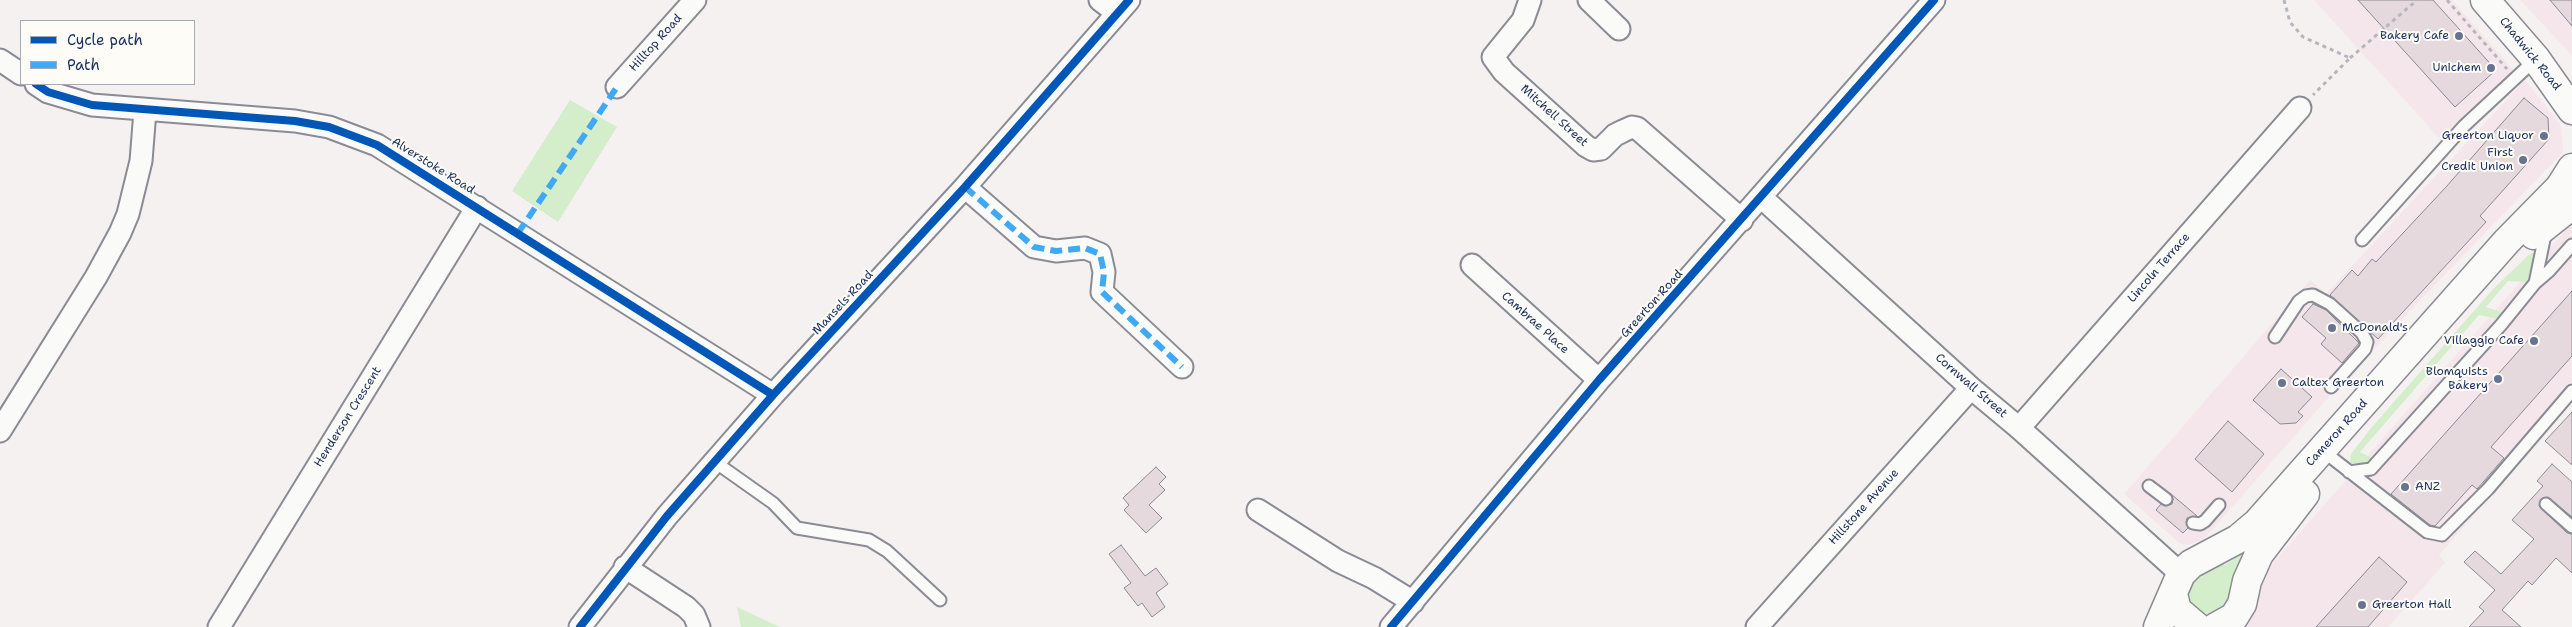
<!DOCTYPE html>
<html>
<head>
<meta charset="utf-8">
<style>
	body { margin:0 }
	#map { position:relative; width:2572px; height:627px; overflow:hidden; background:#f6f1f1; font-family:"Shantell Sans",sans-serif }
	canvas { display:block }
	.legend { position:absolute; left:20px; top:20px; width:175px; height:65px; box-sizing:border-box; background:#fdfcf7; border:1px solid #a3aaba; margin:0; padding:6px 9px; list-style:none; font-size:15px; color:#1b2f5e }
	.legend li { display:flex; align-items:center; gap:10px; height:25px }
	.legend b { width:25px; border:1px solid #a3aaba }
</style>
</head>
<body>
<div id="map">
<canvas width="2572" height="627"></canvas>
<ul class="legend">
<li><b style="height:6px;background:#0057b8"></b>Cycle path</li>
<li><b style="height:6px;background:#3fa9f5"></b>Path</li>
</ul>
</div>
<script>
const g = document.querySelector('canvas').getContext('2d');
g.lineJoin = 'round';
function fill(path, color) {
  g.fillStyle = color;
  g.fill(path, 'evenodd');
}
function poly(rows) {
  const path = new Path2D();
  for (const r of rows) {
    path.moveTo(r[0], r[1]);
    for (let i = 2; i < r.length; i += 2) path.lineTo(r[i], r[i + 1]);
  }
  return path;
}
function strokePath(path, color, width, dash) {
  g.strokeStyle = color;
  g.lineWidth = width;
  g.lineCap = dash ? 'butt' : 'round';
  g.setLineDash(dash || []);
  g.stroke(path);
}
function write(font, color, halo, rows, align = 'center') {
  g.font = font + ' "Shantell Sans",sans-serif';
  g.lineWidth = 4;
  g.setLineDash([]);
  g.textBaseline = 'middle';
  g.strokeStyle = halo;
  g.fillStyle = color;
  for (const [text, x, y, turn = 0] of rows) {
    g.save();
    g.translate(x, y);
    g.rotate((+turn || 0) * Math.PI / 180);
    g.textAlign = isNaN(turn) ? turn : align;
    if (halo) g.strokeText(text, 0, 0);
    g.fillText(text, 0, 0);
    g.restore();
  }
}
const built = poly([
	[2314,0,2452,0,2516,73,2439,138],
	[2520,0,2572,0,2572,56,2568,51],
	[2525,80,2561,125,2563,152,2340,384,2207,536,2198,542,2188,545,2179,543,2124,494,2310,280,2326,294],
	[2572,223,2572,403,2439,555,2445,563,2388,627,2234,627,2259,579]
]);
const green = poly([
	[570,100,617,127,558,222,512,191],
	[2531,253,2534,253,2534,258,2527,282,2508,281,2486,307,2501,312,2499,319,2479,315,2360,452,2372,458,2371,460,2364,463,2350,463,2351,454,2371,428,2495,287],
	[2247,551,2226,607,2210,615,2202,614,2192,605,2189,593,2193,580,2219,558,2225,565],
	[737,607,780,627,741,627]
]);
const building = poly([
	[2358,0,2433,0,2496,70,2455,107,2358,0],
	[2550,0,2572,0,2572,26,2550,0],
	[2524,98,2548,118,2549,139,2480,216,2486,222,2378,339,2330,295,2352,270,2358,276,2372,259,2376,262,2446,187,2524,98],
	[2572,291,2572,356,2491,447,2504,458,2477,489,2472,485,2435,526,2430,525,2391,494,2572,291],
	[2313,304,2326,310,2359,343,2342,363,2321,344,2326,338,2302,317,2313,304],
	[2281,369,2312,397,2298,412,2303,416,2296,423,2280,424,2253,400,2281,369],
	[2572,412,2572,465,2545,441,2572,412],
	[2228,421,2264,454,2232,492,2195,459,2228,421],
	[2552,464,2572,482,2572,517,2548,497,2541,499,2539,506,2567,533,2572,534,2572,573,2556,558,2532,585,2528,581,2502,610,2521,627,2469,627,2484,611,2479,607,2495,590,2464,562,2475,551,2501,574,2534,539,2512,520,2543,486,2537,481,2552,464],
	[1156,467,1166,477,1159,484,1165,490,1149,505,1162,518,1146,533,1124,510,1129,505,1123,498,1156,467],
	[2171,494,2197,516,2187,518,2186,522,2188,528,2183,533,2156,510,2161,504,2166,506,2172,504,2173,499,2171,494],
	[1121,545,1145,576,1156,568,1168,584,1156,593,1165,607,1152,617,1142,603,1138,606,1124,588,1131,583,1109,554,1121,545],
	[2379,557,2407,582,2368,627,2316,627,2379,557]
]);
const path = poly([
	[2284,0,2290,22,2303,37,2350,58,2313,95],
	[2447,0,2507,69],
	[2350,58,2417,0]
]);
const lane = poly([
	[2362,240,2464,126,2536,59],
	[2535,283,2549,271,2572,245],
	[2275,337,2299,301,2306,296,2313,295,2330,304,2362,333,2367,342,2365,349,2331,387],
	[2332,458,2427,532,2442,535,2488,489,2572,391],
	[715,462,773,503,797,528,869,540,887,551,940,600],
	[2349,472,2371,469,2501,325,2535,283,2546,230],
	[2149,486,2166,499],
	[2546,504,2572,527],
	[2193,523,2200,524,2205,521,2219,505]
]);
const street = poly([
	[1100,0,1117,13],
	[1530,0,1523,20,1493,57,1504,72,1586,146,1593,150,1601,149,1615,135,1623,131,1632,127,1637,128,1742,220],
	[1589,0,1619,29],
	[0,60,21,74],
	[36,84,48,92,92,105,295,121,329,127,377,145,773,395],
	[617,87,695,0],
	[965,187,1034,247,1056,251,1085,248,1100,254,1104,272,1102,292,1182,367],
	[1761,197,1971,388,2019,428,2181,574],
	[1472,265,1599,380],
	[2019,428,2300,108],
	[0,431,96,277,120,233,128,214,141,161,145,111],
	[1258,510,1338,561,1374,578,1413,602],
	[625,567,686,607,694,615,699,627],
	[219,627,477,207],
	[580,627,667,516,773,395,965,187,1129,0],
	[1391,627,1599,380,1934,0],
	[1757,627,1971,388]
]);
const secondary = poly([
	[2485,0,2536,59,2572,110],
	[2534,235,2572,205],
	[2173,594,2177,610,2197,627],
	[2158,627,2181,574,2191,564,2238,539,2257,523,2507,241,2560,187,2572,168],
	[2216,627,2234,617,2242,604,2247,581,2259,554,2305,494]
]);
const quiet = poly([
	[965,187,1034,247,1056,251,1085,248,1100,254,1104,272,1102,292,1182,367],
	[518,233,617,87]
]);
const cycleway = poly([
	[36,84,48,92,92,105,295,121,329,127,377,145,773,395],
	[580,627,667,516,773,395,965,187,1129,0],
	[1391,627,1599,380,1934,0]
]);
const markers = [
	[2459,36,5,"#687391"],
	[2491,68,5,"#687391"],
	[2544,136,5,"#687391"],
	[2523,160,5,"#687391"],
	[2332,328,5,"#687391"],
	[2534,341,5,"#687391"],
	[2498,379,5,"#687391"],
	[2282,383,5,"#687391"],
	[2405,487,5,"#687391"],
	[2362,605,5,"#687391"]
];
const poiNames = [
	["Bakery Cafe",2449,36],
	["Unichem",2481,68],
	["Greerton Liquor",2534,136],
	["First",2513,153],
	["Credit Union",2513,167],
	["McDonald's",2342,328,"left"],
	["Villaggio Cafe",2524,341],
	["Blomquists",2488,372],
	["Bakery",2488,386],
	["Caltex Greerton",2292,383,"left"],
	["ANZ",2415,487,"left"],
	["Greerton Hall",2372,605,"left"]
];
const streetNames = [
	["Hilltop Road",656,43,-48],
	["Chadwick Road",2530,54,51],
	["Mitchell Street",1554,116,42],
	["Alverstoke Road",433,166,32],
	["Lincoln Terrace",2159,268,-49],
	["Mansels Road",843,303,-47],
	["Greerton Road",1652,304,-48],
	["Cambrae Place",1535,323,42],
	["Cornwall Street",1971,386,41],
	["Henderson Crescent",348,417,-58],
	["Cameron Road",2337,433,-48],
	["Hillstone Avenue",1864,507,-48]
];
fill(built, '#f5e6eb');
fill(green, '#d4edca');
fill(building, '#e6d9de');
strokePath(building, '#8a8b94', 1);
strokePath(lane, '#8a8b94', 15);
strokePath(street, '#8a8b94', 25);
strokePath(secondary, '#8a8b94', 31);
strokePath(path, '#b5b7bc', 3, [4, 4]);
strokePath(lane, '#fafaf8', 11);
strokePath(street, '#fafaf8', 21);
strokePath(secondary, '#fafaf8', 28);
strokePath(quiet, '#3fa9f5', 6, [12, 6]);
strokePath(cycleway, '#0057b8', 8);
for (const [x, y, r, color] of markers) {
  const dot = new Path2D();
  dot.arc(x, y, r, 0, 2 * Math.PI);
  g.fillStyle = color;
  g.fill(dot);
  strokePath(dot, '#fdfcf7', 2);
}
write('12px', '#1b2f5e', '#fdfcf7', poiNames, 'right');
write('12px', '#1b2f5e', '#fdfcf7', streetNames);
</script>
</body>
</html>
